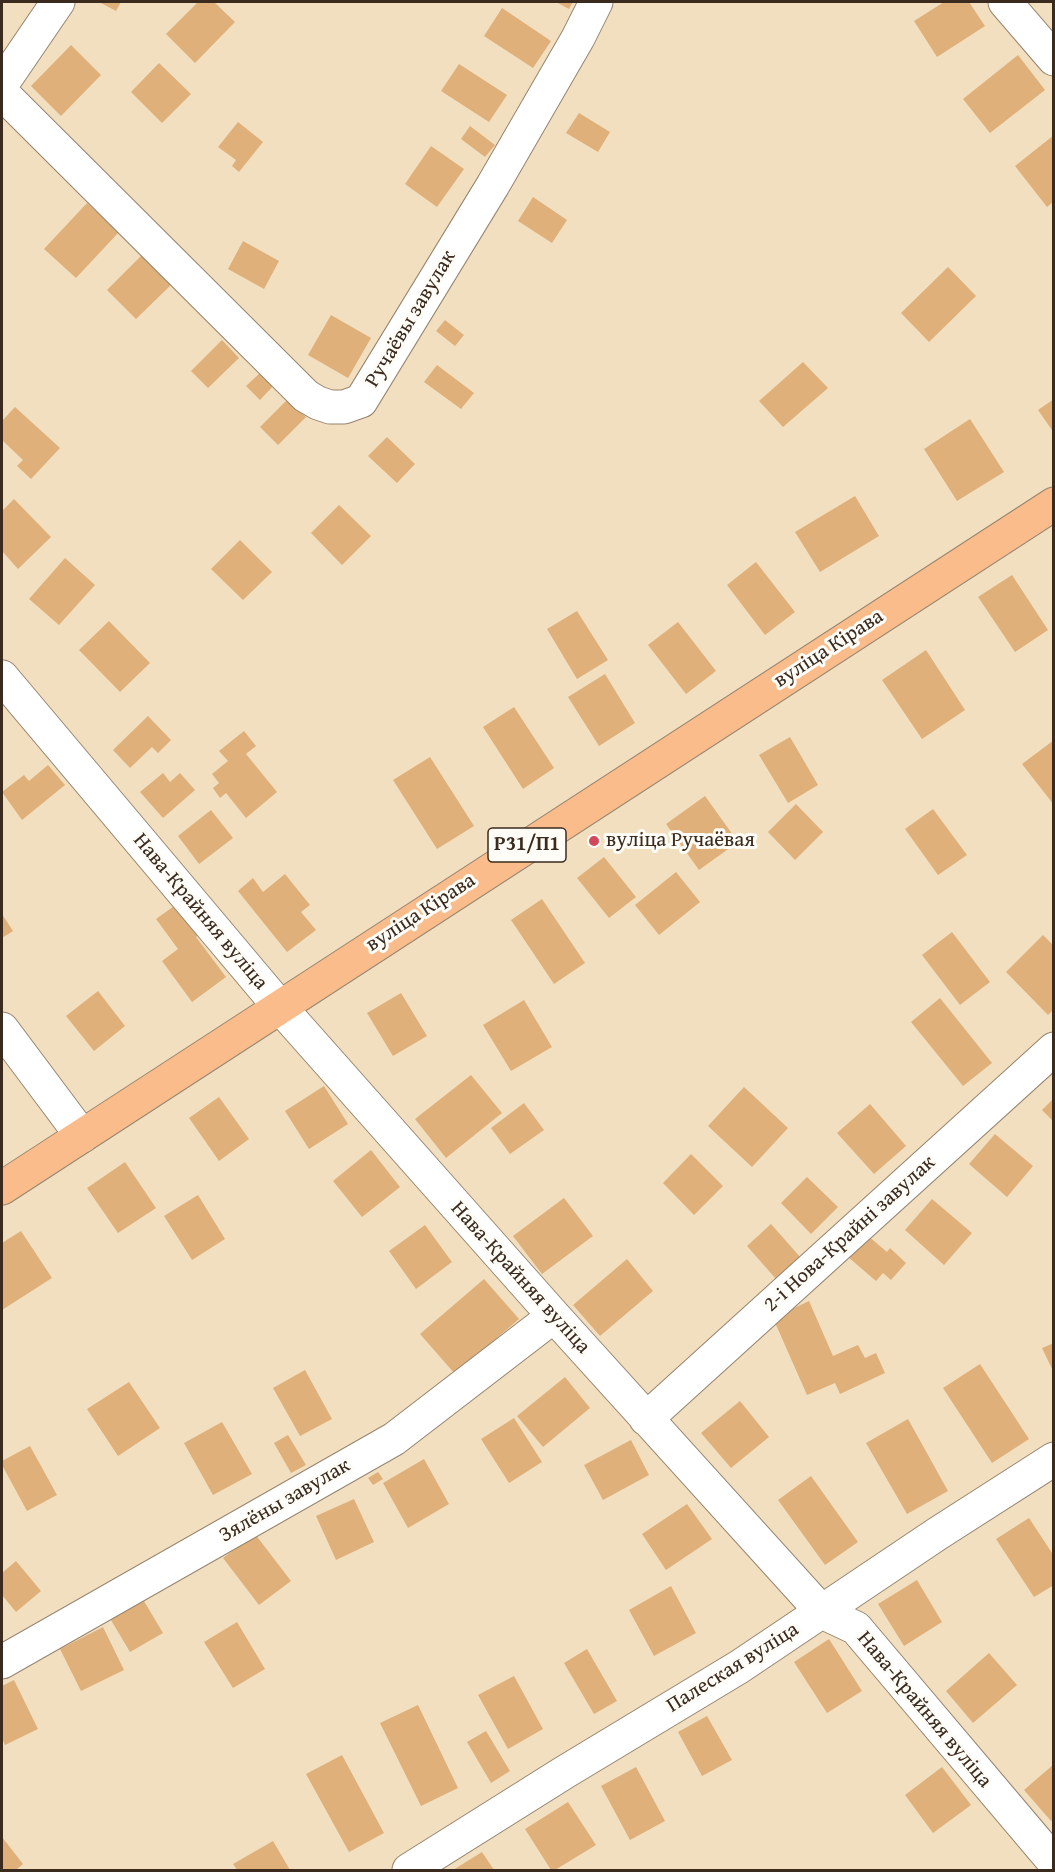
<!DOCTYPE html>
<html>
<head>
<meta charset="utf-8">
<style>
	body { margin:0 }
	#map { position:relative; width:1055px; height:1872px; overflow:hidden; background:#f2dfc0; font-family:"Gentium Book Plus",serif }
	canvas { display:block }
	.frame { position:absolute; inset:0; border:3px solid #3b2a1e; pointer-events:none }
</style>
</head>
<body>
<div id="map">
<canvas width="1055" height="1872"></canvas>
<div class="frame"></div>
</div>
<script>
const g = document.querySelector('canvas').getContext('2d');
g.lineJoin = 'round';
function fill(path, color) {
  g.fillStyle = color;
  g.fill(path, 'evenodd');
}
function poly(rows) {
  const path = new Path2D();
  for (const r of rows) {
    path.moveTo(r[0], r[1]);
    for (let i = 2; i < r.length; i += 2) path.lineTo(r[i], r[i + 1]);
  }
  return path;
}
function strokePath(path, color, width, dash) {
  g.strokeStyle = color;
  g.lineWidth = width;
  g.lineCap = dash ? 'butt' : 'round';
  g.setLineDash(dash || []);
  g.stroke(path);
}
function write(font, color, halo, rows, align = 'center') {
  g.font = font + ' "Gentium Book Plus",serif';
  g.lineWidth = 6;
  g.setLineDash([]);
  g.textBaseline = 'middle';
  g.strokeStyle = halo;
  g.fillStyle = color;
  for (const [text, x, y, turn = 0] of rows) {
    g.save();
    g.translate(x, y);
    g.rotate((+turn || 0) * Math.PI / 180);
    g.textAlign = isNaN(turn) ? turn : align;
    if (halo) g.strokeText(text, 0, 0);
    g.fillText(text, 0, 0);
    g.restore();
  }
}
const building = poly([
	[99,2,121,2,116,11],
	[198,2,214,2,235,22,195,63,166,34],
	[556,2,573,2,569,9],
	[944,2,969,2,985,26,937,57,914,21],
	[502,8,551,41,533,68,484,36],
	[71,45,101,75,61,116,31,86],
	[1018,55,1045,90,990,133,963,99],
	[159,63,191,94,162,123,131,92],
	[459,64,507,95,489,122,441,91],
	[579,113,610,132,598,152,566,133],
	[238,122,263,142,239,172,232,166,236,160,218,147],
	[470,126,495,145,485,157,461,139],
	[1054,135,1054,201,1047,207,1015,166],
	[431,146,464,169,437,207,405,184],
	[533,197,567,220,552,243,518,221],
	[87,203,119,232,76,278,44,249],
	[243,241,279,261,264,289,228,269],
	[142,255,171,285,136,319,107,290],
	[948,267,976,296,929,342,901,313],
	[331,315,371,338,348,378,308,355],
	[445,320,464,335,455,346,436,331],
	[222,340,239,358,208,388,191,371],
	[803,362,828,388,783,427,759,401],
	[437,365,474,393,461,409,424,382],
	[262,371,275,384,260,400,246,386],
	[288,399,306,417,278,445,260,427],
	[1054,399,1054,433,1038,410],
	[15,407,60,448,31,479,17,466,23,460,2,440,2,421],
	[970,419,1004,472,957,501,924,449],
	[387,437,415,464,397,483,368,456],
	[855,496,879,536,820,572,795,532],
	[14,499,51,537,18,569,2,551,2,511],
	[339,505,371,536,342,565,311,533],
	[240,540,272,572,243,600,211,569],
	[65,558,95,585,59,625,29,599],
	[756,562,795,612,765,635,727,585],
	[1012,575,1048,630,1015,652,978,597],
	[577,611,608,660,577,679,547,629],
	[109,621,150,663,120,692,79,650],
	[678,622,716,671,686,694,648,645],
	[926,650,965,710,922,739,882,680],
	[605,674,635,723,599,746,568,697],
	[514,707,554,768,523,789,483,727],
	[148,716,171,740,158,753,152,747,130,768,113,750],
	[244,731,256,746,246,754,277,792,246,818,226,793,220,798,213,788,219,783,212,774,228,761,219,751],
	[790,737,818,785,788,803,759,755],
	[1054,740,1054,805,1022,764],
	[430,757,474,826,437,849,393,780],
	[48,765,65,785,22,820,2,792,24,775,29,781],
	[163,773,170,782,180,773,195,790,163,818,140,792],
	[705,796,738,842,699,870,666,824],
	[796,804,823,832,795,860,768,832],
	[933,809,967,855,938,875,905,829],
	[211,810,233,838,199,864,178,836],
	[604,857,636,897,609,918,577,878],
	[676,872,700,902,659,935,635,905],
	[285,874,310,905,301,912,316,930,287,952,238,891,253,878,263,892],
	[542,899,585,963,554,984,511,920],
	[177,904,199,935,196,937,226,977,192,1002,162,961,178,949,156,919],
	[2,914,13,931,2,938],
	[952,932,990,982,960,1005,922,955],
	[1043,935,1054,946,1054,1009,1048,1015,1006,972],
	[98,991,125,1026,94,1051,66,1016],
	[401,993,427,1036,393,1056,367,1013],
	[940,998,992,1063,963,1086,911,1022],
	[524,1000,552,1047,511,1071,483,1025],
	[471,1075,502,1113,446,1158,415,1119],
	[324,1086,348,1124,309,1149,285,1111],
	[744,1087,788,1128,752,1167,708,1126],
	[219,1097,249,1139,219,1161,189,1118],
	[1054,1098,1054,1122,1042,1110],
	[524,1103,544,1130,510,1154,491,1128],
	[870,1104,906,1146,874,1174,837,1133],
	[995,1134,1033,1166,1007,1197,969,1164],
	[371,1150,400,1187,362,1217,333,1181],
	[691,1154,723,1186,694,1215,663,1183],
	[125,1162,156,1208,118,1233,87,1188],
	[807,1177,838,1207,811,1234,781,1203],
	[198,1195,225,1239,192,1260,164,1216],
	[564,1198,593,1236,542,1274,513,1236],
	[932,1199,972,1233,944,1265,905,1230],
	[771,1224,801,1258,776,1279,747,1246],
	[425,1225,452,1262,416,1289,389,1251],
	[21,1231,52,1278,2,1310,2,1243],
	[867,1235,887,1252,890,1248,906,1263,891,1280,883,1273,876,1281,848,1257],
	[627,1259,653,1291,600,1336,573,1305],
	[484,1279,519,1319,455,1374,420,1334],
	[809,1301,833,1356,858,1345,865,1358,876,1353,885,1373,840,1394,835,1383,807,1395,773,1318],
	[1054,1343,1054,1373,1042,1348],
	[980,1364,1029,1439,992,1463,943,1388],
	[305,1370,332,1419,300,1436,273,1388],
	[565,1377,590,1408,543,1447,517,1416],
	[129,1382,160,1428,118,1456,87,1409],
	[740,1401,769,1437,731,1468,701,1433],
	[514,1418,542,1462,509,1483,481,1439],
	[908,1419,948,1491,907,1514,866,1443],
	[222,1422,252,1474,213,1495,184,1443],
	[288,1435,306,1465,291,1473,274,1443],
	[631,1440,649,1475,603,1500,584,1465],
	[30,1446,57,1495,27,1511,2,1465,2,1461],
	[424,1459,449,1504,408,1528,383,1483],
	[378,1472,383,1479,373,1485,368,1478],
	[811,1476,858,1542,825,1565,778,1500],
	[354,1499,374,1542,336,1560,316,1516],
	[687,1504,712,1539,666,1570,642,1534],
	[1029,1518,1054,1556,1054,1585,1034,1597,996,1539],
	[255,1534,291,1581,259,1605,223,1558],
	[16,1561,41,1591,16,1612,2,1595,2,1573],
	[917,1580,942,1622,904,1646,878,1604],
	[671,1586,696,1633,654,1656,629,1610],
	[141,1596,163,1633,130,1652,108,1615],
	[237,1622,265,1669,233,1688,204,1642],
	[103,1627,124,1670,81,1691,60,1649],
	[829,1639,862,1691,827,1713,794,1662],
	[587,1649,617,1701,594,1714,564,1663],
	[989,1653,1017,1685,973,1723,946,1691],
	[514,1676,543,1729,508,1749,478,1695],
	[14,1680,38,1729,5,1745,2,1738,2,1686],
	[418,1705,458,1788,421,1806,380,1723],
	[707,1716,732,1760,702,1776,678,1732],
	[486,1731,510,1771,491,1783,467,1742],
	[342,1755,384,1833,349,1852,306,1774],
	[1054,1764,1054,1819,1051,1821,1024,1790],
	[636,1767,665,1821,630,1840,601,1786],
	[942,1767,971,1805,933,1833,905,1795],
	[568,1802,596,1845,555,1870,551,1870,525,1829],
	[2,1837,23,1864,16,1870,2,1870],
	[273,1841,290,1870,237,1870,233,1864],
	[482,1852,494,1870,453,1870]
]);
const minor = poly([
	[1005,2,1054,59],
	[2,84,58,2],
	[2,93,306,396,318,403,330,407,344,407,361,401,493,185,578,38,596,2],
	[2,677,279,1006,554,1316,822,1612,856,1628,1054,1862],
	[2,1029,82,1136],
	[646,1419,1054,1049],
	[2,1662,394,1439,554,1316],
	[409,1870,565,1772,739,1667,937,1534,1054,1459]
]);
const major = poly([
	[2,1188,1054,504]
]);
const markers = [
	[594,841,6,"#d1495b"]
];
const shields = [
	[527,845,78]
];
const shieldNames = [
	["Р31/П1",527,845]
];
const streetNames = [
	["Ручаёвы завулак",411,319,-59],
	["вуліца Кірава",829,649,-33],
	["Нава-Крайняя вуліца",200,912,50],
	["вуліца Кірава",421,913,-33],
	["2-і Нова-Крайні завулак",850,1234,-42],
	["Нава-Крайняя вуліца",520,1278,48],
	["Зялёны завулак",285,1501,-30],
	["Палеская вуліца",733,1668,-32],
	["Нава-Крайняя вуліца",924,1710,50]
];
const poiNames = [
	["вуліца Ручаёвая",606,841]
];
fill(building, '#dfb07a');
strokePath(minor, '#96846f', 35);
strokePath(major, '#96846f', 35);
strokePath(minor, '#fff', 33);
strokePath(major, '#f9bc8a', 33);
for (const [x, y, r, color] of markers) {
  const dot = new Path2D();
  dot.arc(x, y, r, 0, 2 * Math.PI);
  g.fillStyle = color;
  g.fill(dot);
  strokePath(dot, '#fdfcf7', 2);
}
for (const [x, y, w] of shields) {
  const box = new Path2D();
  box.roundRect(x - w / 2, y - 17, w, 34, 4.5);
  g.fillStyle = '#fdfcf7';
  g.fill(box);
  strokePath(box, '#3b2a1e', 1.5);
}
write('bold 20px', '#3b2a1e', null, shieldNames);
write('21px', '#3b2a1e', '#fdfcf7', streetNames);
write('21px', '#3b2a1e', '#fdfcf7', poiNames, 'left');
</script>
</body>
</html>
